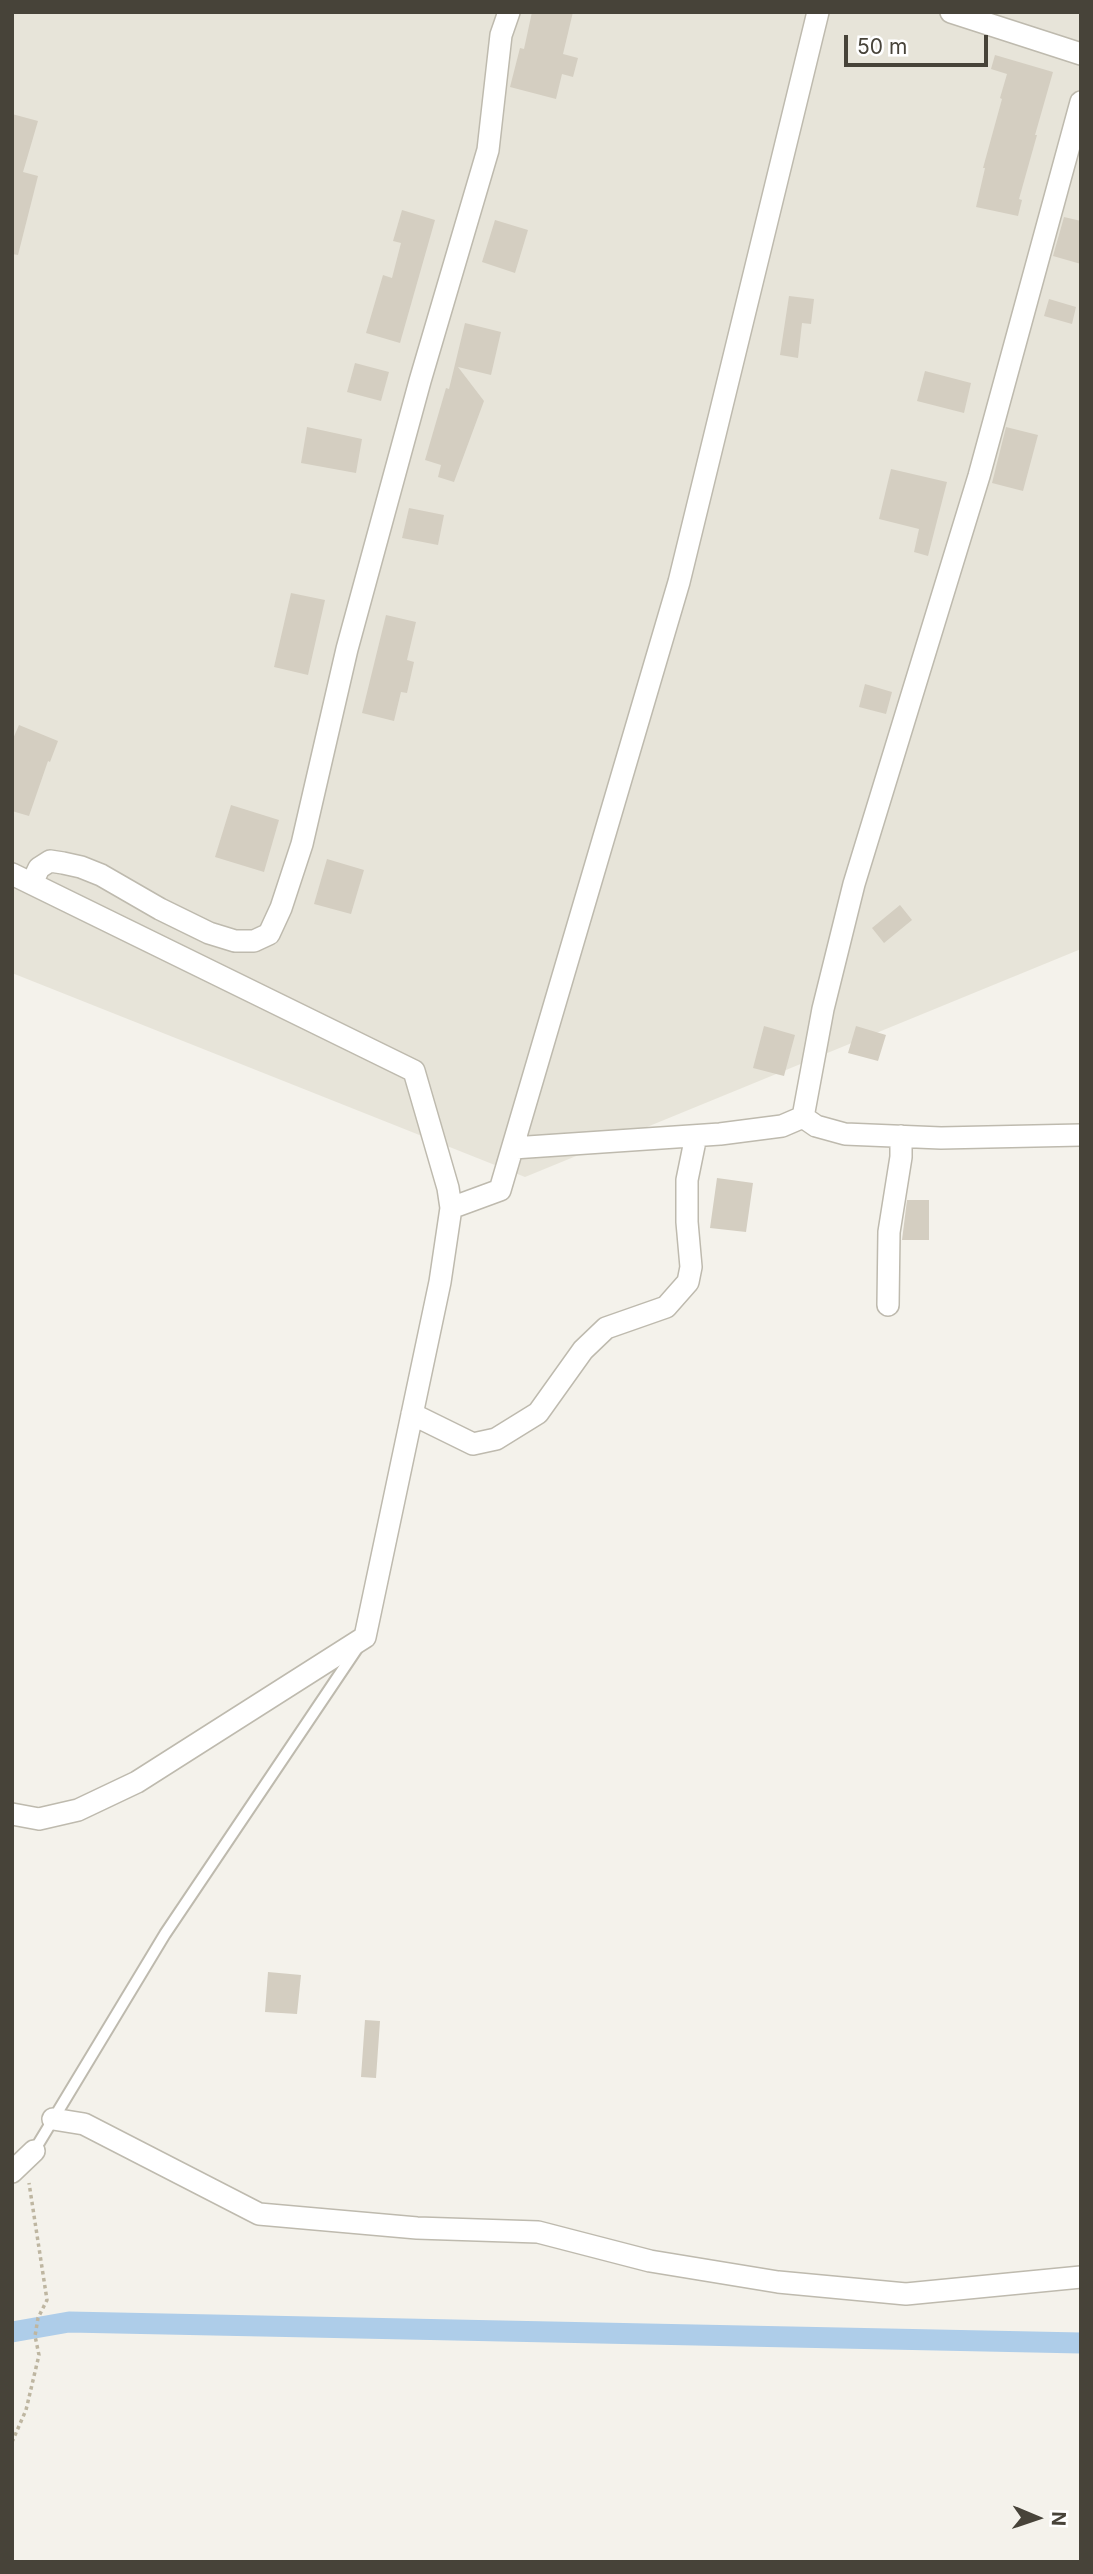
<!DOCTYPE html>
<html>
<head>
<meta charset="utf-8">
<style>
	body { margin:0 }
	#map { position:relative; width:1093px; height:2574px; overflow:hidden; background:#f4f2eb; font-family:Inter,sans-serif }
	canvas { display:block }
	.frame { position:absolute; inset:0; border:14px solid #474339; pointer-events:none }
	.north { position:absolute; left:1002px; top:2483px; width:70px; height:70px; -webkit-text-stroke:5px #fff; paint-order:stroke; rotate:92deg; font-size:19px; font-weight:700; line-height:28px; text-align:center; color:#474339 }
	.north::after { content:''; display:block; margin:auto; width:24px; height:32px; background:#474339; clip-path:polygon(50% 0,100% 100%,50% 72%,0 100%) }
	.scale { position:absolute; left:844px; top:35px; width:144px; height:32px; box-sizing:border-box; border:4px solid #474339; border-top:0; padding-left:9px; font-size:21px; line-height:24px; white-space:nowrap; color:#474339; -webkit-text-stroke:5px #fff; paint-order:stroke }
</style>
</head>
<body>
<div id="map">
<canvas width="1093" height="2574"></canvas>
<div class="frame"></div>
<div class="north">N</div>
<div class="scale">50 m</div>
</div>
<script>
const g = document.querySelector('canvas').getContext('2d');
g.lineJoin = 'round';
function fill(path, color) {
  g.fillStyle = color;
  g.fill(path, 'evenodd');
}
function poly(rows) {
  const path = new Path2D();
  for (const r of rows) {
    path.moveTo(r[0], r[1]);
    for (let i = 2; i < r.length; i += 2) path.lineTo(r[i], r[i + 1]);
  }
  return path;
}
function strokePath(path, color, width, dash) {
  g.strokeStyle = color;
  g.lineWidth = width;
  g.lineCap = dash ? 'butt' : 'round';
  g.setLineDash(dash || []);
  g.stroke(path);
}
const residential = poly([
	[12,12,1081,12,1081,949,525,1177,12,973]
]);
const canal = poly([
	[12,2332,69,2322,1081,2343]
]);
const building = poly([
	[532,12,573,12,563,54,578,58,573,77,562,74,556,99,510,87,520,48,524,49],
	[995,55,1053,72,1035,135,1037,135,1019,199,1022,200,1018,216,976,207,985,168,983,168,1002,99,1000,98,1007,74,991,69],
	[12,114,38,121,23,172,38,176,18,255,12,254],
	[402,210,435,220,400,343,366,333,383,275,392,278,401,243,393,241],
	[1064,217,1081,221,1081,264,1053,256],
	[495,220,528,230,515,273,482,262],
	[789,296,814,299,811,324,802,323,798,358,780,355],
	[1049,299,1076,307,1072,324,1044,316],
	[465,323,501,332,491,375,458,367,484,401,454,482,438,477,441,465,425,460,446,388,449,389],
	[355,363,389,372,381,401,347,392],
	[925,371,971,383,964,413,917,401],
	[307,427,362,439,356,473,301,463],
	[1006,427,1038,435,1023,491,992,483],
	[891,469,947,482,928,556,914,552,919,529,879,519],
	[409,508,444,515,438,545,402,538],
	[291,593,325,600,308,675,274,667],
	[386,615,416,622,407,660,414,662,407,693,401,692,394,721,362,713],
	[865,684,892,692,886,714,859,707],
	[19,725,58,741,50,762,48,761,29,816,12,811,12,741],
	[231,805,279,820,264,872,215,857],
	[327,859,364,870,351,914,314,904],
	[900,905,912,920,884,943,872,928],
	[764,1026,795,1035,784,1076,753,1068],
	[856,1026,886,1035,878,1061,848,1053],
	[717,1178,753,1183,746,1232,710,1228],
	[907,1200,929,1200,929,1240,902,1240],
	[268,1972,301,1975,297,2014,265,2012],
	[365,2020,380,2021,376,2078,361,2077]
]);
const path = poly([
	[12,2442,26,2410,39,2355,35,2336,38,2318,47,2300,29,2183]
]);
const lane = poly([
	[34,2151,165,1934,358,1647]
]);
const street = poly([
	[951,12,1081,54],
	[12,874,414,1071,448,1188,451,1208,440,1282,365,1637,137,1782,78,1810,39,1819,12,1814],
	[32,883,39,868,50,861,63,863,81,867,101,875,160,909,209,933,235,941,254,941,269,934,281,908,302,844,347,649,420,381,488,150,501,35,509,12],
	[803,1117,823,1009,854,884,979,476,1081,102],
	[513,1148,720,1134,782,1126,803,1117,816,1126,845,1134,941,1138,1081,1135],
	[451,1208,500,1190,679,582,818,12],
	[888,1305,889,1232,901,1157,901,1136],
	[412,1414,473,1444,496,1439,538,1413,583,1350,606,1328,666,1307,688,1282,691,1267,687,1222,687,1180,696,1136],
	[53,2119,84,2124,259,2214,417,2228,538,2232,650,2261,778,2282,906,2294,1081,2277],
	[12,2172,34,2151]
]);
fill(residential, '#e7e4d9');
strokePath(canal, '#aecde9', 21);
fill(building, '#d4cec1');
strokePath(lane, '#bebaae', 14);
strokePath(street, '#bebaae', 24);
strokePath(path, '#beb6a1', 3.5, [3.5, 3.5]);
strokePath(lane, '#fff', 10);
strokePath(street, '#fff', 21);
</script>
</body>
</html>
